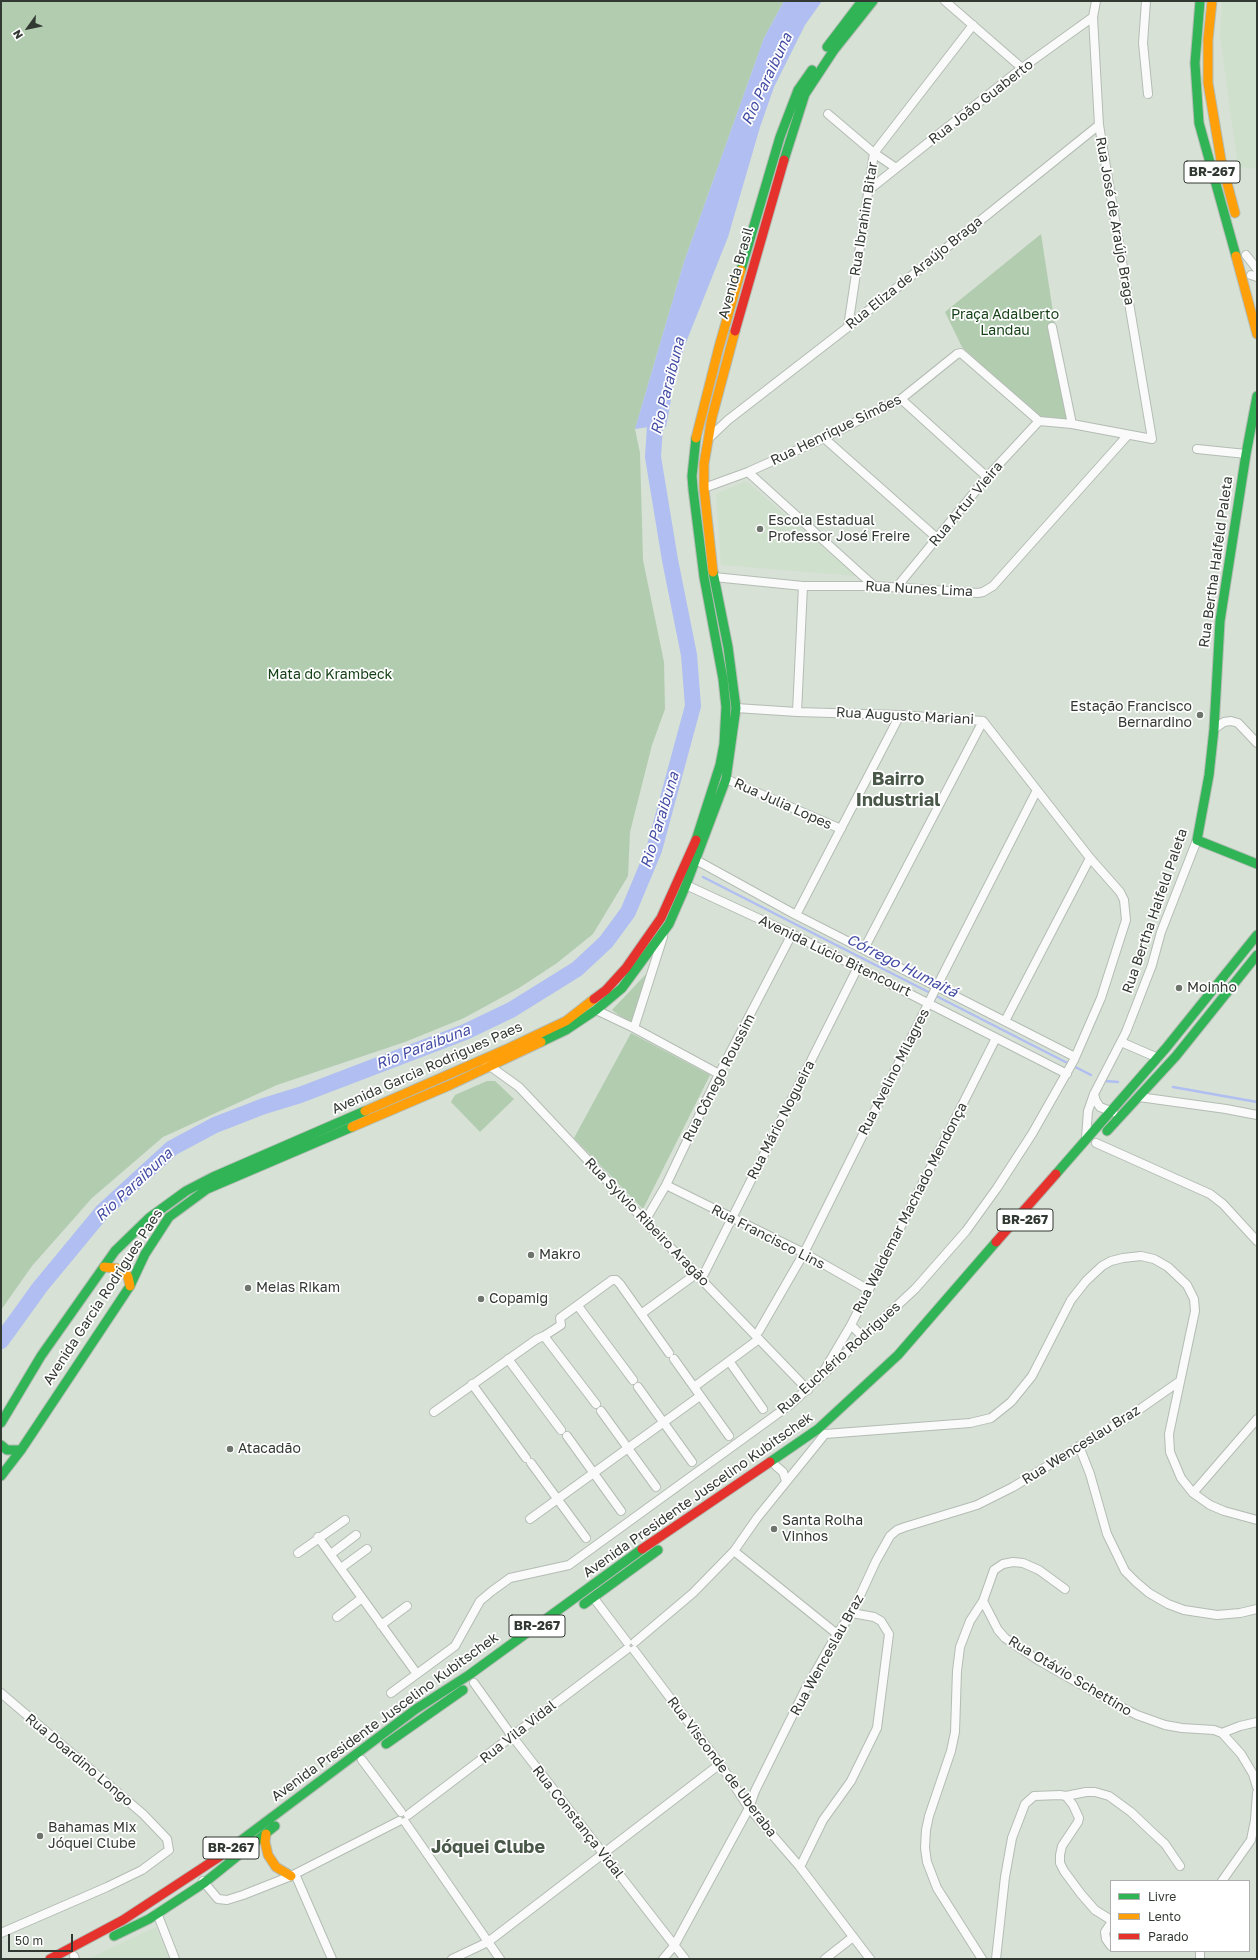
<!DOCTYPE html>
<html>
<head>
<meta charset="utf-8">
<style>
	body { margin:0 }
	#map { position:relative; width:1258px; height:1960px; overflow:hidden; background:#d7e1d6; font-family:"Golos Text",sans-serif }
	canvas { display:block }
	.frame { position:absolute; inset:0; border:2px solid #323932; pointer-events:none }
	.legend { position:absolute; left:1110px; top:1880px; width:140px; height:72px; box-sizing:border-box; background:#fff; border:1px solid #adb0ad; margin:0; padding:5px 7px; list-style:none; font-size:12px; color:#323932 }
	.legend li { display:flex; align-items:center; gap:8px; height:20px }
	.legend b { width:20px; border:1px solid #adb0ad }
	.north { position:absolute; left:8px; top:8px; width:40px; height:40px; -webkit-text-stroke:3px #fff; paint-order:stroke; rotate:237deg; font-size:11px; font-weight:700; line-height:16px; text-align:center; color:#323932 }
	.north::after { content:''; display:block; margin:auto; width:14px; height:18px; background:#323932; clip-path:polygon(50% 0,100% 100%,50% 72%,0 100%) }
	.scale { position:absolute; left:8px; top:1934px; width:65px; height:18px; box-sizing:border-box; border:2px solid #323932; border-top:0; padding-left:5px; font-size:12px; line-height:14px; white-space:nowrap; color:#323932; -webkit-text-stroke:3px #fff; paint-order:stroke }
</style>
</head>
<body>
<div id="map">
<canvas width="1258" height="1960"></canvas>
<div class="frame"></div>
<ul class="legend">
<li><b style="height:5px;background:#30b455"></b>Livre</li>
<li><b style="height:5px;background:#ff9f0a"></b>Lento</li>
<li><b style="height:5px;background:#e5322d"></b>Parado</li>
</ul>
<div class="north">N</div>
<div class="scale">50 m</div>
</div>
<script>
const g = document.querySelector('canvas').getContext('2d');
g.lineJoin = 'round';
function fill(path, color) {
  g.fillStyle = color;
  g.fill(path, 'evenodd');
}
function poly(rows) {
  const path = new Path2D();
  for (const r of rows) {
    path.moveTo(r[0], r[1]);
    for (let i = 2; i < r.length; i += 2) path.lineTo(r[i], r[i + 1]);
  }
  return path;
}
function strokePath(path, color, width, dash) {
  g.strokeStyle = color;
  g.lineWidth = width;
  g.lineCap = dash ? 'butt' : 'round';
  g.setLineDash(dash || []);
  g.stroke(path);
}
function write(font, color, halo, rows, align = 'center') {
  g.font = font + ' "Golos Text",sans-serif';
  g.lineWidth = 3.5;
  g.setLineDash([]);
  g.textBaseline = 'middle';
  g.strokeStyle = halo;
  g.fillStyle = color;
  for (const [text, x, y, turn = 0] of rows) {
    g.save();
    g.translate(x, y);
    g.rotate((+turn || 0) * Math.PI / 180);
    g.textAlign = isNaN(turn) ? turn : align;
    if (halo) g.strokeText(text, 0, 0);
    g.fillText(text, 0, 0);
    g.restore();
  }
}
const built = poly([
	[1222,1,1257,1,1257,169,1238,167,1220,36],
	[746,481,856,576,721,565,716,494],
	[156,1927,169,1959,88,1959]
]);
const green = poly([
	[1,1,784,1,764,38,684,262,635,429,640,453,643,560,664,662,665,709,652,745,630,832,628,876,593,934,557,963,519,988,464,1018,405,1042,277,1085,163,1137,92,1198,32,1266,1,1310],
	[1041,234,1055,325,1050,326,1069,421,1040,418,962,347,945,312],
	[648,972,633,1025,612,1010],
	[631,1033,710,1075,643,1209,574,1138],
	[487,1081,495,1081,514,1099,480,1132,451,1102,455,1095]
]);
const water = poly([
	[784,1,822,1,805,25,774,87,760,127,728,237,685,345,674,383,666,427,655,426,635,429,684,262,764,38]
]);
const stream = poly([
	[703,877,1091,1075],
	[1105,1081,1118,1082],
	[1173,1087,1257,1102]
]);
const river = poly([
	[1,1341,40,1287,102,1212,172,1148,215,1125,264,1106,300,1095,465,1032,511,1010,577,969,606,942,628,912,654,850,693,706,689,655,670,560,653,457,655,426,661,405]
]);
const street = poly([
	[945,1,1022,68],
	[1146,1,1143,43,1148,94],
	[828,114,874,153,896,168],
	[870,189,1022,68,1093,17],
	[1246,255,1257,269],
	[1251,275,1257,277],
	[848,327,874,153,973,25],
	[1052,327,1072,424],
	[901,399,987,477],
	[709,438,728,420,848,327,1099,125],
	[824,438,937,538],
	[1197,449,1246,454],
	[748,472,874,586],
	[704,488,748,472,824,438,901,399,957,354,961,353,1039,421,1072,424,1152,439,1099,125,1093,17,1096,1],
	[714,577,803,586,874,586,978,593,983,592,993,586,1127,436],
	[896,588,987,477,1039,421],
	[797,712,803,586],
	[1214,729,1224,722,1231,721,1238,723,1257,743],
	[726,779,841,829],
	[696,860,796,915,1075,1057],
	[686,885,792,934,1067,1074],
	[796,915,900,715],
	[864,949,983,721],
	[596,1010,634,1028,719,1074],
	[1005,1021,1090,858],
	[634,1028,663,937],
	[1121,1042,1158,1058],
	[487,1064,519,1087,645,1221,808,1390],
	[1094,1094,1096,1101,1100,1107,1113,1112],
	[1139,1097,1226,1109,1257,1115],
	[1086,1137,1088,1111,1094,1094,1126,1032,1152,965,1161,932,1197,840],
	[1096,1143,1210,1194,1223,1204,1257,1241],
	[666,1185,804,1253,869,1290],
	[645,1221,666,1185,719,1074,792,934],
	[704,1274,858,967],
	[578,1306,633,1380],
	[641,1314,696,1274],
	[851,1325,864,1338],
	[759,1331,804,1253,937,986,1037,790],
	[544,1336,596,1404],
	[508,1359,561,1430],
	[674,1359,729,1436],
	[729,1361,763,1409],
	[825,1369,851,1325,996,1038],
	[472,1384,526,1458],
	[638,1387,692,1462],
	[694,1387,759,1339],
	[601,1411,656,1487],
	[434,1412,537,1339,544,1336,561,1325,560,1318,612,1280,616,1280,620,1284,669,1353],
	[567,1436,621,1511],
	[1079,1446,1090,1474,1107,1534,1125,1571,1136,1582,1149,1593,1168,1604,1184,1610,1217,1615,1240,1613,1257,1609],
	[531,1463,586,1538],
	[776,1466,783,1472,786,1481],
	[1193,1493,1257,1419],
	[530,1519,700,1396],
	[318,1537,417,1674],
	[734,1551,837,1634],
	[298,1553,345,1520],
	[331,1554,356,1535],
	[341,1568,367,1549],
	[593,1597,627,1642],
	[983,1601,998,1630,1005,1638,1038,1660,1113,1703,1137,1715,1165,1725,1182,1728,1214,1730,1222,1733,1241,1754,1253,1774,1257,1787],
	[337,1617,362,1598],
	[381,1625,407,1606],
	[635,1642,693,1593,734,1551,757,1518,825,1434,970,1423,991,1418,1011,1402,1032,1376,1071,1300,1086,1281,1102,1266,1111,1261,1123,1258,1141,1256,1154,1259,1168,1267,1187,1285,1194,1299,1195,1311,1169,1434,1170,1452,1181,1478,1193,1493,1210,1505,1224,1511,1257,1520],
	[634,1650,720,1764,749,1808,800,1867,870,1959],
	[474,1683,512,1736,685,1959],
	[1,1693,143,1814,167,1839,169,1850,142,1870,107,1887,1,1933],
	[391,1693,455,1646,480,1601,492,1591,510,1578,569,1565,791,1404,915,1289,966,1231,997,1188,1032,1134,1074,1060,1101,998,1126,920,1124,900,1120,892,1090,858,983,721,900,715,797,712,736,708],
	[1222,1733,1240,1726,1257,1722],
	[362,1760,401,1812],
	[1066,1796,1086,1792,1095,1792,1109,1796,1131,1812,1152,1832,1165,1844,1180,1866],
	[408,1815,627,1649],
	[405,1822,500,1959],
	[800,1867,823,1820,851,1781,877,1728,889,1634,881,1621,874,1617,852,1613],
	[295,1874,332,1959],
	[203,1881,218,1899,227,1900,243,1895,291,1876,399,1821],
	[1222,1881,1251,1840,1255,1820,1257,1793],
	[157,1913,175,1959],
	[1111,1923,1105,1932,1106,1939,1111,1946],
	[1200,1951,1200,1959],
	[74,1956,75,1959],
	[452,1959,488,1942,720,1764],
	[663,1959,674,1946,749,1808,755,1791,805,1690,837,1634,852,1613,876,1561,890,1536,897,1530,905,1527,977,1505,1013,1487,1130,1416,1180,1381],
	[825,1959,853,1937],
	[982,1959,937,1888,927,1862,925,1848,926,1830,929,1816,951,1751,955,1732,957,1671,960,1647,970,1621,983,1601,994,1570,1003,1564,1013,1562,1023,1563,1039,1570,1065,1589],
	[996,1959,1005,1877,1012,1838,1025,1804,1034,1796,1060,1795,1066,1796,1073,1805,1079,1818,1078,1822,1062,1846,1060,1855,1060,1863,1064,1871,1081,1894,1095,1910,1111,1920]
]);
const fast = poly([
	[1200,1,1195,63,1199,123,1236,256],
	[827,47,862,1],
	[784,160,805,94,834,50,873,1],
	[741,270,780,137,798,90,812,70],
	[1257,396,1246,454,1220,621,1214,729,1209,775,1197,840,1257,864],
	[696,840,720,765,724,744,726,707,723,679,704,577,693,489,692,476,696,438],
	[541,1042,566,1030,596,1010,622,988,669,924,686,885,726,779,736,708,728,647,713,572],
	[1107,1131,1176,1056,1257,955],
	[1056,1174,1166,1048,1257,935],
	[1,1423,41,1356,115,1251,149,1218,186,1191,213,1177,365,1111],
	[1,1445,7,1450,21,1450],
	[770,1462,818,1429,898,1355,996,1242],
	[1,1476,21,1450,130,1286,145,1254,169,1217,207,1189,352,1127],
	[584,1604,658,1550],
	[386,1744,463,1690],
	[219,1857,416,1709,469,1675,642,1549],
	[114,1936,149,1919,204,1883,275,1826]
]);
const slow = poly([
	[1212,1,1208,40,1208,83,1221,160,1235,213],
	[1236,256,1257,334],
	[696,438,719,347,741,270],
	[713,572,704,488,704,464,712,417,735,331],
	[365,1111,509,1048,566,1021,594,999],
	[352,1127,450,1085,541,1042],
	[104,1267,123,1269,128,1277,130,1286],
	[266,1834,265,1842,268,1855,276,1867,291,1876]
]);
const jam = poly([
	[735,331,784,160],
	[594,999,606,990,626,968,661,918,696,840],
	[996,1242,1056,1174],
	[642,1549,770,1462],
	[50,1959,123,1920,219,1857]
]);
const markers = [
	[760,529,4,"#6c746b"],
	[1200,715,4,"#6c746b"],
	[1179,988,4,"#6c746b"],
	[531,1255,4,"#6c746b"],
	[248,1288,4,"#6c746b"],
	[481,1299,4,"#6c746b"],
	[230,1449,4,"#6c746b"],
	[774,1529,4,"#6c746b"],
	[40,1836,4,"#6c746b"]
];
const shields = [
	[1212,172,56],
	[1025,1220,56],
	[537,1626,56],
	[231,1848,56]
];
const shieldNames = [
	["BR-267",1212,172],
	["BR-267",1025,1220],
	["BR-267",537,1626],
	["BR-267",231,1848]
];
const streetNames = [
	["Rua João Guaberto",981,102,-38],
	["Rua Ibrahim Bitar",864,219,-81],
	["Rua José de Araújo Braga",1115,221,80],
	["Avenida Brasil",736,273,-74],
	["Rua Eliza de Araújo Braga",914,273,-39],
	["Rua Henrique Simões",836,430,-26],
	["Rua Artur Vieira",966,504,-50],
	["Rua Bertha Halfeld Paleta",1216,562,-82],
	["Rua Nunes Lima",919,589,3],
	["Rua Augusto Mariani",905,716,3],
	["Rua Julia Lopes",783,804,24],
	["Rua Bertha Halfeld Paleta",1155,911,-71],
	["Avenida Lúcio Bitencourt",835,956,26],
	["Avenida Garcia Rodrigues Paes",427,1068,-24],
	["Rua Avelino Milagres",894,1072,-63],
	["Rua Cônego Roussim",719,1078,-63],
	["Rua Mário Nogueira",781,1120,-63],
	["Rua Waldemar Machado Mendonça",910,1208,-63],
	["Rua Sylvio Ribeiro Aragão",647,1222,46],
	["Rua Francisco Lins",768,1237,27],
	["Avenida Garcia Rodrigues Paes",103,1297,-57],
	["Rua Euchério Rodrigues",839,1358,-42],
	["Rua Wenceslau Braz",1081,1445,-32],
	["Avenida Presidente Juscelino Kubitschek",698,1495,-35],
	["Rua Wenceslau Braz",827,1655,-61],
	["Rua Otávio Schettino",1070,1676,31],
	["Avenida Presidente Juscelino Kubitschek",385,1717,-36],
	["Rua Vila Vidal",518,1732,-38],
	["Rua Doardino Longo",79,1760,40],
	["Rua Visconde de Uberaba",722,1767,53],
	["Rua Constança Vidal",578,1822,52]
];
const parkNames = [
	["Praça Adalberto",1005,315],
	["Landau",1005,331],
	["Mata do Krambeck",330,675]
];
const poiNames = [
	["Escola Estadual",768,521],
	["Professor José Freire",768,537],
	["Estação Francisco",1192,707,"right"],
	["Bernardino",1192,723,"right"],
	["Moinho",1187,988],
	["Makro",539,1255],
	["Meias Rikam",256,1288],
	["Copamig",489,1299],
	["Atacadão",238,1449],
	["Santa Rolha",782,1521],
	["Vinhos",782,1537],
	["Bahamas Mix",48,1828],
	["Jóquei Clube",48,1844]
];
const waterNames = [
	["Rio Paraibuna",767,79,-65],
	["Rio Paraibuna",668,386,-76],
	["Rio Paraibuna",660,820,-73],
	["Córrego Humaitá",902,966,27],
	["Rio Paraibuna",423,1047,-21],
	["Rio Paraibuna",134,1185,-43]
];
const districtNames = [
	["Bairro",898,779],
	["Industrial",898,800],
	["Jóquei Clube",488,1847]
];
fill(built, '#cfe0cd');
fill(green, '#b2ccb0');
fill(water, '#b0bef1');
strokePath(stream, '#b0bef1', 2.5);
strokePath(river, '#b0bef1', 16);
strokePath(street, '#b4bcb4', 10);
strokePath(fast, '#b4bcb4', 11);
strokePath(slow, '#b4bcb4', 11);
strokePath(jam, '#b4bcb4', 11);
strokePath(street, '#f9faf9', 8);
strokePath(fast, '#30b455', 9);
strokePath(slow, '#ff9f0a', 9);
strokePath(jam, '#e5322d', 9);
for (const [x, y, r, color] of markers) {
  const dot = new Path2D();
  dot.arc(x, y, r, 0, 2 * Math.PI);
  g.fillStyle = color;
  g.fill(dot);
  strokePath(dot, '#fff', 1.5);
}
for (const [x, y, w] of shields) {
  const box = new Path2D();
  box.roundRect(x - w / 2, y - 11, w, 22, 3);
  g.fillStyle = '#fff';
  g.fill(box);
  strokePath(box, '#323932', 1);
}
write('bold 13px', '#323932', null, shieldNames);
write('14px', '#323932', '#fff', streetNames);
write('14px', '#154116', '#fff', parkNames);
write('14px', '#323932', '#fff', poiNames, 'left');
write('italic 15px', '#434ca5', '#fff', waterNames);
write('bold 18px', '#495848', '#fff', districtNames);
</script>
</body>
</html>
